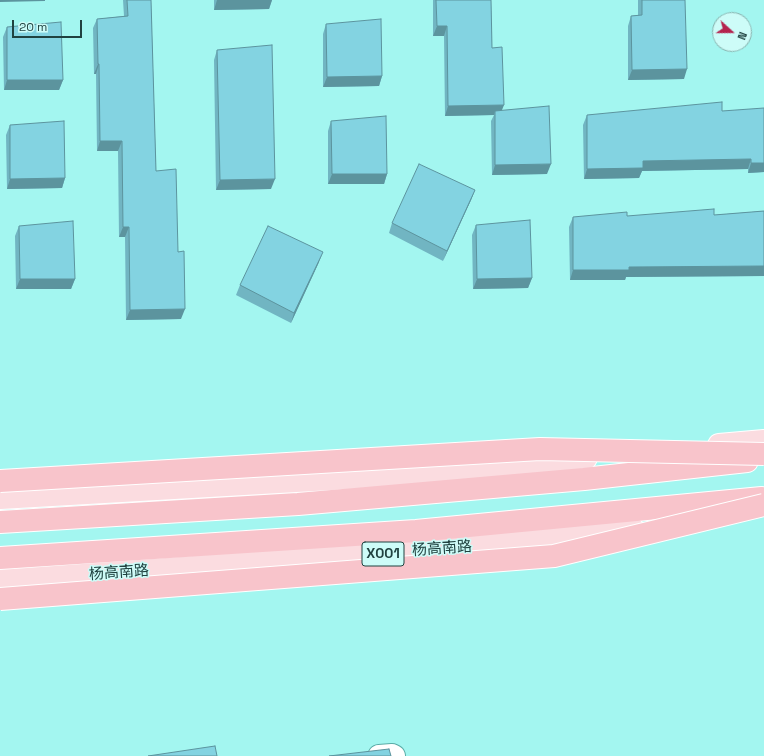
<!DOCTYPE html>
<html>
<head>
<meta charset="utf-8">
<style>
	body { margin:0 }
	#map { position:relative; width:764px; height:756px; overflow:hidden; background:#a3f6f0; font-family:"Space Grotesk",sans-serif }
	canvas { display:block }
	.north { position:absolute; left:712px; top:12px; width:40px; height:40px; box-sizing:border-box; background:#cdfcf8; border:1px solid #88b2ae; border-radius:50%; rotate:111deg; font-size:11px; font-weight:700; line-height:16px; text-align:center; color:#204240 }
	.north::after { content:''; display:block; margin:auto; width:14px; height:18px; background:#b4234e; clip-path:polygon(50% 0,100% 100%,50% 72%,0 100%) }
	.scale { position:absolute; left:12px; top:20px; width:70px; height:18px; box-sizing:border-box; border:2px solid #204240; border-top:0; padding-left:5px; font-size:12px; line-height:14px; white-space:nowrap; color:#204240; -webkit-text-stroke:3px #cdfcf8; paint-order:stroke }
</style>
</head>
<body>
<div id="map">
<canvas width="764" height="756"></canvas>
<div class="north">N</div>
<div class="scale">20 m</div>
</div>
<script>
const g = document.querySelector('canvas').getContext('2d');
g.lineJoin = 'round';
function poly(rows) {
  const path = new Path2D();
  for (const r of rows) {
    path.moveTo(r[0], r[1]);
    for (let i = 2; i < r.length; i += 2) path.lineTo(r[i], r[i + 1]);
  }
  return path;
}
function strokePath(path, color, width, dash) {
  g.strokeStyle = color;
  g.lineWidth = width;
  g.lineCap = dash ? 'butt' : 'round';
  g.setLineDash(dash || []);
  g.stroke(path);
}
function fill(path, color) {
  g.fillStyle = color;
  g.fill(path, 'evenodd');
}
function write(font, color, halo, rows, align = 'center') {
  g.font = font + ' "Space Grotesk","Noto Sans SC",sans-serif';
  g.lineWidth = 3;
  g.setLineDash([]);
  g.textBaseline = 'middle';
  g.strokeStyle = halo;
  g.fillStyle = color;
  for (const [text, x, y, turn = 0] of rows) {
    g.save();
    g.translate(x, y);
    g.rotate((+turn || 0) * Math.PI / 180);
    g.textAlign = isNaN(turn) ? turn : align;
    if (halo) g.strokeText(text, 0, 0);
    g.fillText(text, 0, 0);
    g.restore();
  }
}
const minor = poly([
	[379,756,392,755,394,756]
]);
const major = poly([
	[719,445,764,441],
	[0,498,400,475,586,458],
	[0,581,483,546,633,529]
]);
const highway = poly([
	[0,522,298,504,584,479,747,461],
	[0,558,416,531,762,498]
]);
const highwayBridge = poly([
	[0,481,540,449,764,454],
	[0,599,554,556,764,505]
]);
const wall = poly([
	[123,0,151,0,156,171,178,252,181,319,126,320,125,237,119,237,118,151,97,151,96,74,94,74,93,28,97,19,124,16],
	[214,0,272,0,269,9,214,10],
	[433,0,491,0,492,48,501,111,547,174,492,175,491,121,494,115,445,116,444,36,433,36],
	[638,0,685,0,684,79,628,80,628,26,631,16,638,15],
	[326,24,382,76,379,86,323,87,323,34],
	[7,27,63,80,59,90,4,90,3,37],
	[217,50,271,189,216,190,214,60],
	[722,111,764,172,748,173,748,169,642,171,639,178,584,179,583,125,587,115],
	[331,121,387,174,384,184,328,184,328,131],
	[10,125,65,178,62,188,7,189,6,135],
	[475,190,471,200,443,261,389,233,392,223],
	[764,211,764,276,626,277,625,280,570,280,569,227,573,217,714,215],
	[476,225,532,278,528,288,473,289,472,235],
	[19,226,75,279,71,289,16,289,15,236],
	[319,262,291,323,236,295,240,285]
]);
const shadedWall = poly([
	[0,0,45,0,45,1,0,2],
	[217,0,272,0,269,9,214,10],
	[437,26,447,26,444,36,433,36],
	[98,64,99,64,96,74,94,74],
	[687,69,684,79,628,80,632,70],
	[382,76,379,86,323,87,327,77],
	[7,80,63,80,59,90,4,90],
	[504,105,500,115,495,111,494,115,445,116,448,106],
	[100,141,122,141,118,151,97,151],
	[751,159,748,169,642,171,639,178,584,179,587,169,643,161],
	[751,163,764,163,764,172,748,173],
	[551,164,547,174,492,175,495,165],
	[332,174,387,174,384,184,328,184],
	[65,178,62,188,7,189,10,179],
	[275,179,271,189,216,190,220,180],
	[475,190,471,200,443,261,447,251],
	[123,227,129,227,125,237,119,237],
	[323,252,319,262,291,323,294,313],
	[764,266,764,276,626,277,625,280,570,280,573,270,629,267],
	[532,278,528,288,473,289,477,279],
	[20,279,75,279,71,289,16,289],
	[185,309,181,319,126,320,130,310]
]);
const building = poly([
	[127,0,151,0,156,171,176,169,178,252,184,251,185,309,130,310,129,227,123,227,122,141,100,141,99,64,98,64,97,19,128,16,127,0],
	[436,0,491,0,492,48,502,47,504,105,448,106,447,26,437,26,436,0],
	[642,0,685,0,687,69,632,70,631,16,642,15,642,0],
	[381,19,382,76,327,77,326,24,381,19],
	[61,22,63,80,7,80,7,27,61,22],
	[272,45,275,179,220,180,217,50,272,45],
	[722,102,722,111,764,108,764,163,751,163,751,159,643,161,643,168,587,169,587,115,722,102],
	[549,106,551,164,495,165,495,111,549,106],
	[386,116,387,174,332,174,331,121,386,116],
	[64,121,65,178,10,179,10,125,64,121],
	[419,164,475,190,447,251,392,223,419,164],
	[714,209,714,215,764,211,764,266,629,267,629,270,573,270,573,217,627,212,627,216,714,209],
	[530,220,532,278,477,279,476,225,530,220],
	[73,221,75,279,20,279,19,226,73,221],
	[268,226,323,252,294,313,240,285,268,226],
	[215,746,217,756,148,756,215,746],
	[389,749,391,756,329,756,389,749]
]);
const shields = [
	[383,554,42]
];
const shieldNames = [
	["X001",383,554]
];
const streetNames = [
	["杨高南路",442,549,-4],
	["杨高南路",119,573,-4]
];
strokePath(minor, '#5aaca7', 24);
strokePath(major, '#fff', 24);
strokePath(highway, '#fff', 24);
strokePath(minor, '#fff', 22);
strokePath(major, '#fbdce0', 22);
strokePath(highway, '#f8c4cb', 22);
strokePath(highwayBridge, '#fff', 24, []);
strokePath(highwayBridge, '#f8c4cb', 22);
fill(wall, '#71b5c2');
fill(shadedWall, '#5c949e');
fill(building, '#83d3e1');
strokePath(building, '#5c949e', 1);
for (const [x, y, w] of shields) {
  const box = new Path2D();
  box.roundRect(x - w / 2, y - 12, w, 24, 3);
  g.fillStyle = '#cdfcf8';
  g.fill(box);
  strokePath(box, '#204240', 1);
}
write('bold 14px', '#204240', null, shieldNames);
write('15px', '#204240', '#cdfcf8', streetNames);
</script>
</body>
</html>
